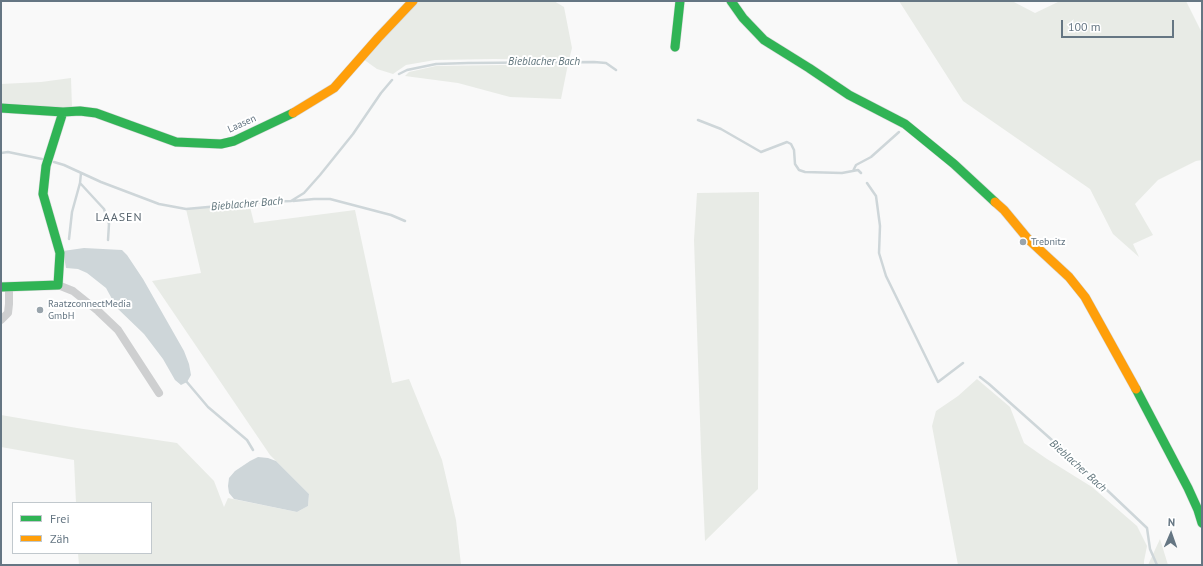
<!DOCTYPE html>
<html>
<head>
<meta charset="utf-8">
<style>
	body { margin:0 }
	#map { position:relative; width:1203px; height:566px; overflow:hidden; background:#f9f9f9; font-family:"PT Sans",sans-serif }
	canvas { display:block }
	.frame { position:absolute; inset:0; border:2px solid #657683; pointer-events:none }
	.legend { position:absolute; left:12px; top:502px; width:140px; height:52px; box-sizing:border-box; background:#fff; border:1px solid #c1c8cd; margin:0; padding:5px 7px; list-style:none; font-size:12px; color:#657683 }
	.legend li { display:flex; align-items:center; gap:8px; height:20px }
	.legend b { width:20px; border:1px solid #c1c8cd }
	.north { position:absolute; left:1151px; top:514px; width:40px; height:40px; -webkit-text-stroke:3px #fff; paint-order:stroke; rotate:2deg; font-size:11px; font-weight:700; line-height:16px; text-align:center; color:#657683 }
	.north::after { content:''; display:block; margin:auto; width:14px; height:18px; background:#657683; clip-path:polygon(50% 0,100% 100%,50% 72%,0 100%) }
	.scale { position:absolute; left:1061px; top:20px; width:113px; height:18px; box-sizing:border-box; border:2px solid #657683; border-top:0; padding-left:5px; font-size:12px; line-height:14px; white-space:nowrap; color:#657683; -webkit-text-stroke:3px #fff; paint-order:stroke }
</style>
</head>
<body>
<div id="map">
<canvas width="1203" height="566"></canvas>
<div class="frame"></div>
<ul class="legend">
<li><b style="height:5px;background:#30b455"></b>Frei</li>
<li><b style="height:5px;background:#ff9f0a"></b>Zäh</li>
</ul>
<div class="north">N</div>
<div class="scale">100 m</div>
</div>
<script>
const g = document.querySelector('canvas').getContext('2d');
g.lineJoin = 'round';
function fill(path, color) {
  g.fillStyle = color;
  g.fill(path, 'evenodd');
}
function poly(rows) {
  const path = new Path2D();
  for (const r of rows) {
    path.moveTo(r[0], r[1]);
    for (let i = 2; i < r.length; i += 2) path.lineTo(r[i], r[i + 1]);
  }
  return path;
}
function strokePath(path, color, width, dash) {
  g.strokeStyle = color;
  g.lineWidth = width;
  g.lineCap = dash ? 'butt' : 'round';
  g.setLineDash(dash || []);
  g.stroke(path);
}
function write(font, color, halo, rows, align = 'center') {
  g.font = font + ' "PT Sans",sans-serif';
  g.lineWidth = 4;
  g.setLineDash([]);
  g.textBaseline = 'middle';
  g.strokeStyle = halo;
  g.fillStyle = color;
  for (const [text, x, y, turn = 0] of rows) {
    g.save();
    g.translate(x, y);
    g.rotate((+turn || 0) * Math.PI / 180);
    g.textAlign = isNaN(turn) ? turn : align;
    if (halo) g.strokeText(text, 0, 0);
    g.fillText(text, 0, 0);
    g.restore();
  }
}
const green = poly([
	[417,1,554,1,564,7,572,48,569,60,494,59,435,60,406,65,393,74,377,69,363,59],
	[899,1,1012,1,1035,13,1060,1,1186,1,1202,33,1202,160,1196,161,1158,180,1135,204,1153,235,1133,244,1139,257,1113,234,1090,189,963,101],
	[568,64,561,99,510,97,458,83,405,76,409,72,436,66],
	[71,78,72,108,1,103,1,84,41,82],
	[759,192,758,489,705,541,701,451,694,240,697,193],
	[249,203,254,223,355,210,392,383,409,379,442,460,456,520,461,565,79,565,78,553,151,553,151,503,76,503,74,460,1,447,1,415,77,428,177,443,214,481,224,507,228,498,297,512,308,506,309,494,270,455,152,281,201,273,186,209],
	[977,379,1010,407,1024,443,1047,459,1092,487,1137,526,1147,546,1144,561,1144,565,958,565,932,426,936,411,958,396],
	[1160,539,1168,565,1148,565]
]);
const water = poly([
	[84,248,122,250,127,255,143,279,184,351,189,364,191,375,187,382,181,385,175,380,163,359,144,334,117,308,106,288,87,273,78,269,66,268,63,251],
	[258,457,268,458,276,461,309,494,308,506,297,512,234,499,229,493,228,486,229,478,235,471,250,461]
]);
const stream = poly([
	[399,74,407,70,436,64,468,63,594,62,606,63,616,70],
	[698,120,721,129,761,152,787,142,791,144,794,150,795,164,799,170,805,172,842,173,858,170,861,173],
	[1,153,8,152,42,159],
	[54,162,64,165,101,182,159,204,186,209,263,202,291,201,304,193,320,175,353,134,381,93,392,80],
	[853,171,856,165,871,157,899,132],
	[81,173,80,183,104,209,109,224,108,240],
	[867,183,876,196,880,226,879,253,886,276,938,382,963,363],
	[293,201,314,199,330,199,391,215,405,221],
	[69,239,72,212,80,183],
	[980,377,989,384,1089,473,1147,528,1150,549,1157,565],
	[186,381,208,407,247,440,253,450]
]);
const street = poly([
	[58,285,73,291,98,311,118,330,159,393],
	[1,320,8,313,9,304,9,287]
]);
const fast = poly([
	[731,1,743,18,764,40,809,68,849,95,905,124,954,164,995,202],
	[675,47,680,1],
	[1,108,63,112,80,111,96,113,176,142,221,144,234,141,293,113],
	[1,287,58,285,60,253,43,194,46,166,63,112],
	[1136,389,1188,488,1198,510,1202,523]
]);
const slow = poly([
	[293,113,334,88,378,38,413,1],
	[995,202,1004,210,1028,239,1069,277,1085,297,1136,389]
]);
const markers = [
	[1023,242,4,"#99a4ac"],
	[40,310,4,"#99a4ac"]
];
const streetNames = [
	["Laasen",242,124,-24]
];
const poiNames = [
	["Trebnitz",1031,242],
	["RaatzconnectMedia",48,304],
	["GmbH",48,316]
];
const waterNames = [
	["Bieblacher Bach",544,62],
	["Bieblacher Bach",247,204,-5],
	["Bieblacher Bach",1078,466,42]
];
const quarterNames = [
	["LAASEN",119,218]
];
fill(green, '#e8ebe6');
fill(water, '#ced6d9');
strokePath(stream, '#ced6d9', 2.5);
strokePath(fast, '#d5d6d7', 10);
strokePath(slow, '#d5d6d7', 10);
strokePath(street, '#cecfd0', 8);
strokePath(fast, '#30b455', 9);
strokePath(slow, '#ff9f0a', 9);
for (const [x, y, r, color] of markers) {
  const dot = new Path2D();
  dot.arc(x, y, r, 0, 2 * Math.PI);
  g.fillStyle = color;
  g.fill(dot);
  strokePath(dot, '#fff', 1.5);
}
write('10px', '#657683', '#fff', streetNames);
write('10px', '#657683', '#fff', poiNames, 'left');
write('italic 11px', '#60757c', '#fff', waterNames);
g.letterSpacing = '1px';
write('12px', '#57646e', '#fff', quarterNames);
g.letterSpacing = '0px';
</script>
</body>
</html>
